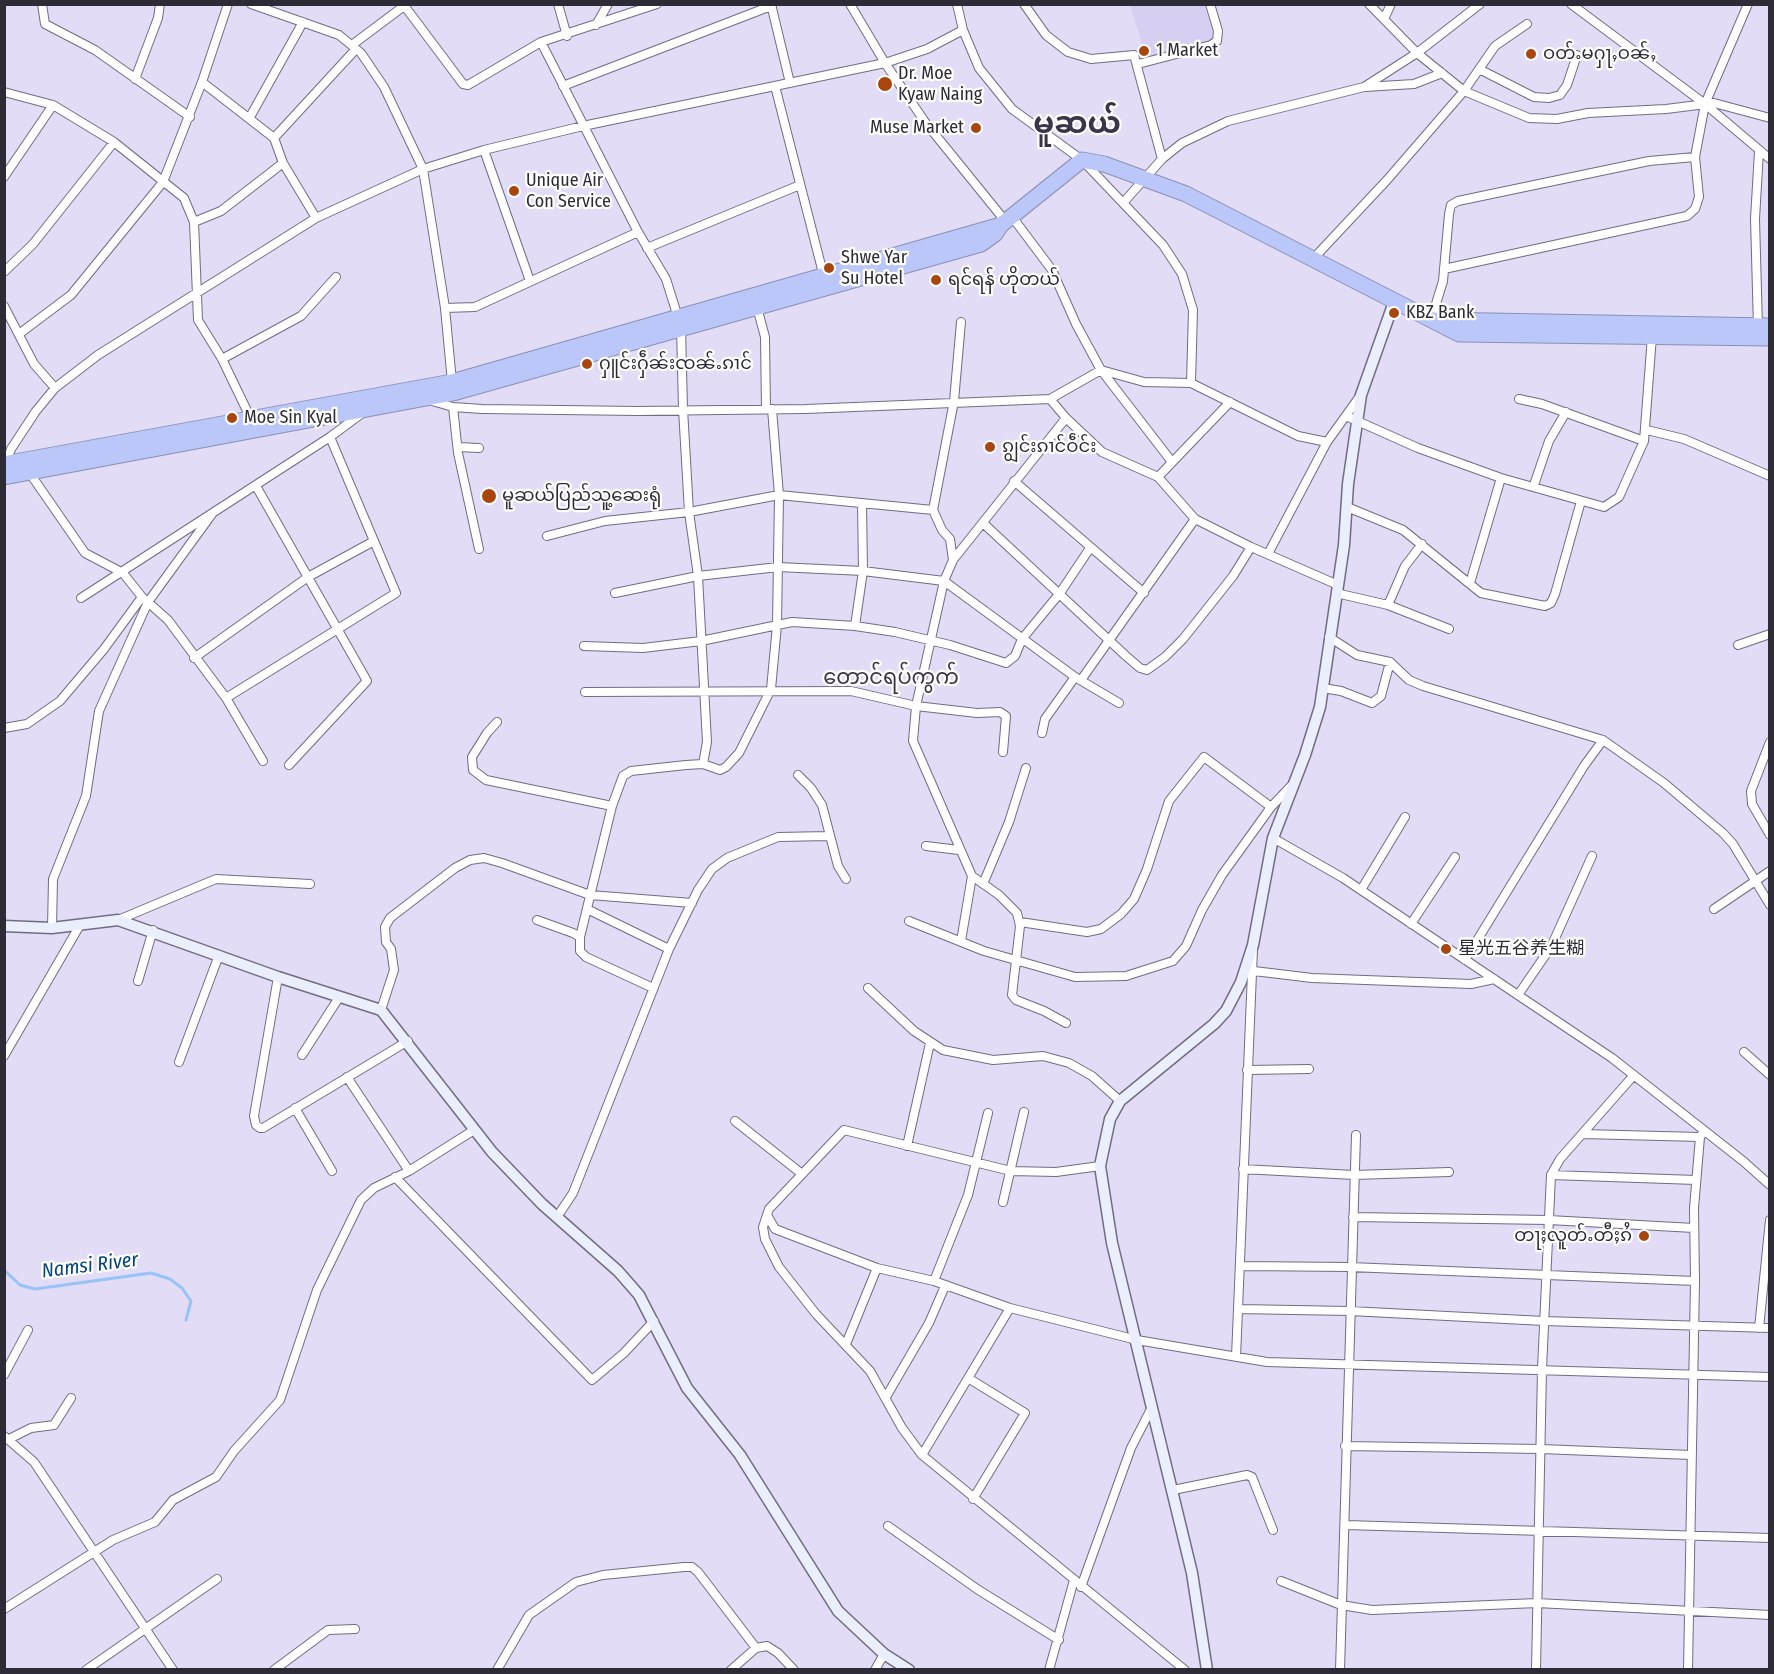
<!DOCTYPE html>
<html>
<head>
<meta charset="utf-8">
<style>
	body { margin:0 }
	#map { position:relative; width:1774px; height:1674px; overflow:hidden; background:#e2dcf7; font-family:"Fira Sans Condensed",sans-serif }
	canvas { display:block }
	.frame { position:absolute; inset:0; border:6px solid #2d2b35; pointer-events:none }
</style>
</head>
<body>
<div id="map">
<canvas width="1774" height="1674"></canvas>
<div class="frame"></div>
</div>
<script>
const g = document.querySelector('canvas').getContext('2d');
g.lineJoin = 'round';
function fill(path, color) {
  g.fillStyle = color;
  g.fill(path, 'evenodd');
}
function poly(rows) {
  const path = new Path2D();
  for (const r of rows) {
    path.moveTo(r[0], r[1]);
    for (let i = 2; i < r.length; i += 2) path.lineTo(r[i], r[i + 1]);
  }
  return path;
}
function strokePath(path, color, width, dash) {
  g.strokeStyle = color;
  g.lineWidth = width;
  g.lineCap = dash ? 'butt' : 'round';
  g.setLineDash(dash || []);
  g.stroke(path);
}
function write(font, color, halo, rows, align = 'center') {
  g.font = font + ' "Fira Sans Condensed","Noto Sans SC","Noto Sans Myanmar",sans-serif';
  g.lineWidth = 4.5;
  g.setLineDash([]);
  g.textBaseline = 'middle';
  g.strokeStyle = halo;
  g.fillStyle = color;
  for (const [text, x, y, turn = 0] of rows) {
    g.save();
    g.translate(x, y);
    g.rotate((+turn || 0) * Math.PI / 180);
    g.textAlign = isNaN(turn) ? turn : align;
    if (halo) g.strokeText(text, 0, 0);
    g.fillText(text, 0, 0);
    g.restore();
  }
}
const built = poly([
	[1130,5,1204,5,1215,39,1147,60]
]);
const stream = poly([
	[4,1270,20,1285,35,1289,151,1273,170,1279,182,1288,191,1301,186,1320]
]);
const street = poly([
	[42,4,45,24,95,50,190,117],
	[251,4,339,35,361,53,384,87,423,169,445,308,452,382],
	[403,4,463,84,468,85,541,42,657,4],
	[558,4,567,36],
	[771,4,790,83],
	[850,4,885,63,925,122,1006,222],
	[957,4,963,30,979,68,1012,109,1082,160,1163,245,1182,274,1193,310,1191,383],
	[1024,4,1046,35,1068,52,1091,59,1134,55,1162,159],
	[1369,4,1417,53,1464,91,1529,118,1557,119,1588,113,1666,109,1714,103,1770,118],
	[1571,4,1705,104,1770,159],
	[1384,19,1391,4],
	[596,25,608,4],
	[541,42,638,232,666,279,681,327,683,409,689,512,698,576,707,742,703,764],
	[352,45,404,6],
	[1138,64,1211,45,1217,41,1218,31,1210,4],
	[1479,69,1534,97,1549,98,1560,95,1567,85,1577,55],
	[135,79,158,18,160,4],
	[202,82,274,138,283,163,316,218],
	[563,86,771,6],
	[775,86,824,277],
	[1365,87,1414,84,1442,73],
	[4,92,53,105,114,142,184,198,194,222,198,320,222,359,251,419],
	[250,117,303,22],
	[274,138,356,49],
	[484,150,530,281],
	[1695,157,1705,104,1748,4],
	[4,177,53,105],
	[1123,203,1162,159,1182,143,1228,121,1364,87,1417,53,1480,4],
	[1013,218,1052,270,1076,324,1101,370,1172,462],
	[194,222,221,211,283,163],
	[647,248,800,185],
	[1312,260,1387,180,1464,91,1495,46,1527,24],
	[4,272,33,244,114,142],
	[4,306,34,364,55,388],
	[757,307,765,337,766,409],
	[445,308,475,307,638,232],
	[1431,320,1443,281,1449,214,1451,205,1458,201,1649,161,1695,157,1699,197,1695,209,1687,216,1444,269],
	[1758,327,1755,219,1759,151],
	[19,334,71,295,163,182,202,82,228,4],
	[222,359,301,316,336,277],
	[1050,399,1066,418,1102,452,1158,477,1195,519,1251,547,1338,585],
	[1519,399,1542,404,1644,441],
	[432,401,453,407,482,409,638,411,806,409,1050,399,1101,370,1144,382,1191,383,1298,436,1327,442],
	[453,407,458,453,479,549],
	[1346,416,1418,448,1501,478,1604,507,1619,497,1644,441,1652,336],
	[1647,430,1684,439,1770,476],
	[458,447,479,448],
	[6,463,11,449,36,411,55,388,98,355,316,218,423,169,484,150,583,126,885,63,927,49,963,30],
	[29,472,85,553,123,573,142,597,168,620,226,698,263,761],
	[1158,477,1230,402],
	[1014,481,1144,593],
	[1534,485,1549,441,1566,412],
	[256,486,367,681,289,765],
	[1347,507,1403,530,1481,593,1545,606,1551,603,1555,594,1581,501],
	[983,523,1126,656,1140,668,1147,670,1165,657,1183,639,1233,576,1251,547],
	[547,536,605,521,689,512,779,495,933,510],
	[1268,554,1327,442,1360,396],
	[953,560,950,539,942,530,933,510,954,401,961,322],
	[1470,583,1501,478],
	[615,593,698,576,778,567,863,571,944,581,1075,677,1119,703],
	[1336,593,1388,605,1449,629],
	[81,598,330,437,361,414],
	[1388,605,1405,566,1422,544],
	[855,626,863,571,862,503],
	[1329,637,1357,655,1390,662,1409,680,1423,686,1603,740,1664,783,1723,833,1733,844,1770,905],
	[1738,645,1770,634],
	[584,646,643,648,701,641,792,622,855,626,895,632,950,645,1006,663,1015,656,1022,639,1060,593,1090,548],
	[194,658,308,577,374,541],
	[1081,680,1195,519],
	[1323,688,1341,691,1372,703,1381,696,1390,662],
	[585,692,851,691,916,706,977,713,1000,712,1006,716,1003,752],
	[226,698,396,593,330,437],
	[497,722,487,733,472,757,473,770,486,780,612,806],
	[4,728,27,724,60,701,104,649,142,597],
	[1042,733,1045,719,1075,677],
	[1770,742,1751,791,1752,804,1770,835],
	[798,775,811,788,822,805,838,866,846,879],
	[1273,838,1343,878,1612,1058,1743,1161,1770,1185],
	[926,846,959,850],
	[983,884,1009,822,1026,768],
	[1361,890,1405,817],
	[587,909,669,949],
	[1714,909,1770,871],
	[118,920,216,879,310,884],
	[537,920,573,933,580,937,580,951,586,957,653,988],
	[909,921,984,951,1075,977,1126,976,1173,961,1186,946,1202,910,1222,875,1271,807,1291,786],
	[1020,922,1087,932,1101,929,1121,914,1134,899,1147,869,1169,801,1204,757,1271,807],
	[1411,924,1455,857],
	[52,928,53,879,86,796,99,711,148,602,212,514],
	[580,937,612,806,623,776,631,771,686,765,703,764,720,770,726,767,739,753,771,689,777,625,779,495,772,409],
	[961,941,972,876],
	[1465,960,1584,766,1603,740],
	[1254,971,1312,978,1471,984,1494,979],
	[278,977,254,1116,256,1125,260,1128,263,1128,408,1041],
	[138,981,153,930],
	[868,988,914,1031,943,1050,993,1060,1043,1056,1069,1063,1092,1076,1120,1101],
	[1518,995,1551,947,1592,856],
	[381,1010,394,970,391,949,386,942,385,927,390,918,455,868,470,860,484,858,502,863,590,895,692,903],
	[1066,1023,1044,1011,1016,1000,1012,995,1020,926,1017,913,999,895,972,876,913,741,916,706,944,581,953,560,1066,418],
	[1744,1052,1770,1075],
	[302,1055,340,996],
	[4,1056,80,925],
	[179,1062,219,955],
	[1247,1070,1309,1069],
	[347,1077,409,1171],
	[295,1108,332,1171],
	[735,1121,802,1174],
	[1583,1134,1700,1137],
	[907,1146,930,1043],
	[1100,1166,1056,1172,1011,1171,844,1130,769,1209,767,1215,775,1229,877,1268,934,1281,1010,1308,1137,1340,1267,1362,1770,1377],
	[1243,1169,1354,1175,1449,1172],
	[1551,1175,1696,1180],
	[395,1177,592,1380,624,1353,654,1321],
	[1003,1202,1024,1112],
	[767,1215,763,1227,765,1239,779,1267,816,1314,870,1371,902,1428,922,1455,1185,1670],
	[557,1217,573,1193,669,949,698,890,712,869,727,858,778,837,828,836],
	[1353,1217,1549,1220,1694,1228],
	[1241,1266,1350,1267,1695,1281],
	[934,1281,968,1195,988,1113],
	[1238,1309,1350,1311,1544,1321,1770,1328],
	[1759,1328,1770,1220],
	[846,1344,877,1268],
	[1236,1357,1253,949],
	[4,1375,28,1330],
	[968,1378,1025,1413,973,1499],
	[886,1397,929,1323,945,1286],
	[4,1436,34,1462,173,1670],
	[9,1439,31,1428,54,1425,71,1398],
	[1345,1446,1541,1449,1691,1455],
	[922,1455,1010,1308],
	[1173,1490,1247,1475,1252,1477,1273,1530],
	[1346,1525,1770,1538],
	[888,1526,977,1589,1059,1640],
	[1281,1581,1341,1605,1372,1610,1537,1603,1770,1615],
	[1081,1587,1131,1448,1151,1409],
	[4,1609,113,1540,155,1522,173,1500,216,1477,234,1451,280,1400,317,1290,361,1200,374,1188,409,1171,474,1130],
	[86,1670,217,1579],
	[274,1670,328,1630,355,1629],
	[497,1670,529,1615,576,1582,603,1575,684,1567,692,1567,698,1572,756,1648,767,1646,778,1653,794,1670],
	[731,1670,756,1648],
	[875,1670,884,1654],
	[1049,1670,1074,1580],
	[1340,1670,1356,1135],
	[1536,1670,1542,1369,1551,1175,1560,1159,1634,1075],
	[1688,1670,1695,1281,1694,1208,1700,1137,1704,1131]
]);
const secondary = poly([
	[4,926,52,928,118,920,278,977,381,1010,492,1152,542,1204,618,1271,639,1295,687,1388,740,1455,838,1611,884,1654,909,1670],
	[1207,1670,1192,1573,1112,1243,1100,1166,1110,1119,1120,1101,1214,1024,1226,1011,1241,982,1253,945,1273,838,1305,755,1320,707,1344,545,1348,484,1361,395,1394,302]
]);
const highway = poly([
	[1434,320,1770,326],
	[4,464,452,382,1001,225,1082,160,1104,164,1186,194,1459,334,1770,338],
	[4,477,453,393,981,244,995,234,1001,225]
]);
const markers = [
	[1144,51,6,"#a9460e"],
	[1531,54,6,"#a9460e"],
	[885,84,8,"#a9460e"],
	[976,128,6,"#a9460e"],
	[514,191,6,"#a9460e"],
	[829,268,6,"#a9460e"],
	[936,280,6,"#a9460e"],
	[1394,313,6,"#a9460e"],
	[587,364,6,"#a9460e"],
	[232,418,6,"#a9460e"],
	[990,447,6,"#a9460e"],
	[489,496,8,"#a9460e"],
	[1446,949,6,"#a9460e"],
	[1644,1236,6,"#a9460e"]
];
const poiNames = [
	["1 Market",1156,51],
	["ဝတ်ႉမႁႃႇဝၼ်ႇ",1543,54],
	["Dr. Moe",898,74],
	["Kyaw Naing",898,95],
	["Muse Market",964,128,"right"],
	["Unique Air",526,181],
	["Con Service",526,202],
	["Shwe Yar",841,258],
	["Su Hotel",841,279],
	["ရင်ရန် ဟိုတယ်",948,280],
	["KBZ Bank",1406,313],
	["ႁူင်းႁဵၼ်းၸၼ်ႉၵၢင်",599,364],
	["Moe Sin Kyal",244,418],
	["ၵျွင်းၵၢင်ဝဵင်း",1002,447],
	["မူဆယ်ပြည်သူ့ဆေးရုံ",502,496],
	["星光五谷养生糊",1458,949],
	["တႃႈလူတ်ႉတီႈၵႆ",1632,1236,"right"]
];
const waterNames = [
	["Namsi River",90,1266,-7]
];
const quarterNames = [
	["တောင်ရပ်ကွက်",891,678]
];
const townNames = [
	["မူဆယ်",1077,125]
];
fill(built, '#d7cff1');
strokePath(stream, '#97c3f6', 3);
strokePath(street, '#716c83', 10);
strokePath(secondary, '#716c83', 13);
strokePath(highway, '#8990b4', 17);
strokePath(street, '#fff', 8);
strokePath(secondary, '#ebeefd', 10);
strokePath(highway, '#bbc7f9', 15);
for (const [x, y, r, color] of markers) {
  const dot = new Path2D();
  dot.arc(x, y, r, 0, 2 * Math.PI);
  g.fillStyle = color;
  g.fill(dot);
  strokePath(dot, '#fff', 2);
}
write('18px', '#2d2b35', '#fff', poiNames, 'left');
write('italic 20px', '#00437e', '#fff', waterNames);
write('21px', '#3a3549', '#fff', quarterNames);
write('bold 30px', '#3a3549', '#fff', townNames);
</script>
</body>
</html>
